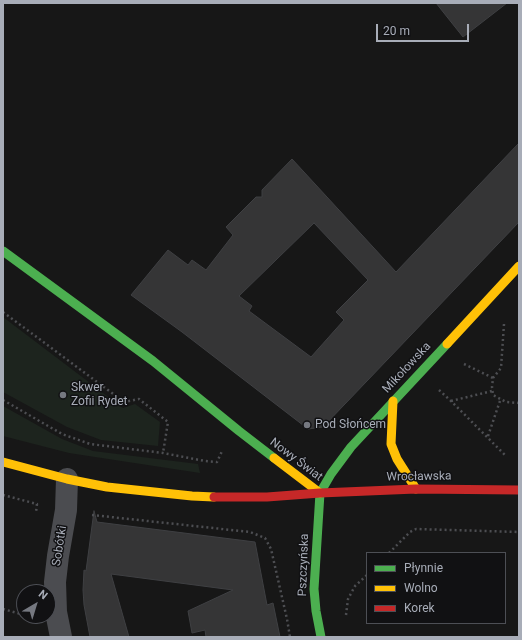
<!DOCTYPE html>
<html>
<head>
<meta charset="utf-8">
<style>
	body { margin:0 }
	#map { position:relative; width:522px; height:640px; overflow:hidden; background:#171717; font-family:Roboto,sans-serif }
	canvas { display:block }
	.frame { position:absolute; inset:0; border:4px solid #a8adb8; pointer-events:none }
	.legend { position:absolute; left:366px; top:552px; width:140px; height:72px; box-sizing:border-box; background:#111113; border:1px solid #4d4f55; margin:0; padding:5px 7px; list-style:none; font-size:12px; color:#a8adb8 }
	.legend li { display:flex; align-items:center; gap:8px; height:20px }
	.legend b { width:20px; border:1px solid #4d4f55 }
	.north { position:absolute; left:16px; top:584px; width:40px; height:40px; box-sizing:border-box; background:#111113; border:1px solid #4d4f55; border-radius:50%; rotate:38deg; font-size:11px; font-weight:700; line-height:16px; text-align:center; color:#a8adb8 }
	.north::after { content:''; display:block; margin:auto; width:14px; height:18px; background:#757880; clip-path:polygon(50% 0,100% 100%,50% 72%,0 100%) }
	.scale { position:absolute; left:376px; top:24px; width:93px; height:18px; box-sizing:border-box; border:2px solid #a8adb8; border-top:0; padding-left:5px; font-size:12px; line-height:14px; white-space:nowrap; color:#a8adb8; -webkit-text-stroke:3px #111113; paint-order:stroke }
</style>
</head>
<body>
<div id="map">
<canvas width="522" height="640"></canvas>
<div class="frame"></div>
<ul class="legend">
<li><b style="height:5px;background:#4caf50"></b>Płynnie</li>
<li><b style="height:5px;background:#ffc107"></b>Wolno</li>
<li><b style="height:5px;background:#c62828"></b>Korek</li>
</ul>
<div class="north">N</div>
<div class="scale">20 m</div>
</div>
<script>
const g = document.querySelector('canvas').getContext('2d');
g.lineJoin = 'round';
function fill(path, color) {
  g.fillStyle = color;
  g.fill(path, 'evenodd');
}
function poly(rows) {
  const path = new Path2D();
  for (const r of rows) {
    path.moveTo(r[0], r[1]);
    for (let i = 2; i < r.length; i += 2) path.lineTo(r[i], r[i + 1]);
  }
  return path;
}
function strokePath(path, color, width, dash) {
  g.strokeStyle = color;
  g.lineWidth = width;
  g.lineCap = dash ? 'butt' : 'round';
  g.setLineDash(dash || []);
  g.stroke(path);
}
function write(font, color, halo, rows, align = 'center') {
  g.font = font + ' Roboto,sans-serif';
  g.lineWidth = 3;
  g.setLineDash([]);
  g.textBaseline = 'middle';
  g.strokeStyle = halo;
  g.fillStyle = color;
  for (const [text, x, y, turn = 0] of rows) {
    g.save();
    g.translate(x, y);
    g.rotate((+turn || 0) * Math.PI / 180);
    g.textAlign = isNaN(turn) ? turn : align;
    if (halo) g.strokeText(text, 0, 0);
    g.fillText(text, 0, 0);
    g.restore();
  }
}
const green = poly([
	[3,317,123,408,135,404,160,422,158,446,101,440,67,427,3,392],
	[3,406,62,439,93,451,198,464,200,473,69,453,3,436]
]);
const building = poly([
	[436,3,507,3,463,37,436,3],
	[519,143,519,222,323,427,308,429,182,332,131,295,168,250,188,265,192,260,206,270,233,235,226,227,256,197,262,197,262,190,292,159,396,272,519,143],
	[314,223,368,280,336,312,344,320,311,357,249,311,252,306,239,296,314,223],
	[94,511,97,522,255,542,267,605,273,603,280,637,206,637,205,630,192,633,188,611,233,590,111,574,129,637,90,637,84,605,83,590,84,570,86,571,94,511]
]);
const path = poly([
	[3,312,124,402,139,399,168,422,163,453],
	[504,324,501,368,493,378,492,387,493,395,506,402,519,403],
	[464,364,493,378],
	[439,390,451,401,505,455],
	[3,400,62,434,90,444,163,453,205,461,217,462,222,451],
	[451,401,492,391],
	[488,436,501,398],
	[3,495,37,504,36,512],
	[92,515,250,532,265,538,271,549,287,619,290,637],
	[389,553,410,532,416,529,519,532],
	[3,609,24,615],
	[346,615,348,599,355,586,367,575]
]);
const street = poly([
	[61,637,56,612,55,582,58,556,66,510,67,479]
]);
const fast = poly([
	[3,251,153,361,239,431,274,458],
	[321,637,316,611,314,589,320,493,331,474,351,447,447,344]
]);
const slow = poly([
	[447,344,519,266],
	[393,401,391,444,397,459,416,489],
	[274,458,320,493],
	[3,462,67,479,107,487,192,496,214,497]
]);
const jam = poly([
	[214,497,267,497,320,493,416,489,519,490]
]);
const markers = [
	[63,395,4,"#757880"],
	[307,425,4,"#757880"]
];
const streetNames = [
	["Mikołowska",407,368,-47],
	["Nowy Świat",296,460,37],
	["Wrocławska",419,477,-1],
	["Sobótki",60,546,-81],
	["Pszczyńska",304,565,-88]
];
const poiNames = [
	["Skwer",71,388],
	["Zofii Rydet",71,402],
	["Pod Słońcem",315,425]
];
fill(green, '#1d241e');
fill(building, '#353536');
strokePath(building, '#3f4043', 1);
strokePath(path, '#4d4e52', 2.5, [2, 3]);
strokePath(street, '#4b4c50', 22);
strokePath(fast, '#4caf50', 9);
strokePath(slow, '#ffc107', 9);
strokePath(jam, '#c62828', 9);
for (const [x, y, r, color] of markers) {
  const dot = new Path2D();
  dot.arc(x, y, r, 0, 2 * Math.PI);
  g.fillStyle = color;
  g.fill(dot);
  strokePath(dot, '#111113', 1.5);
}
write('12px', '#a8adb8', '#111113', streetNames);
write('12px', '#a8adb8', '#111113', poiNames, 'left');
</script>
</body>
</html>
